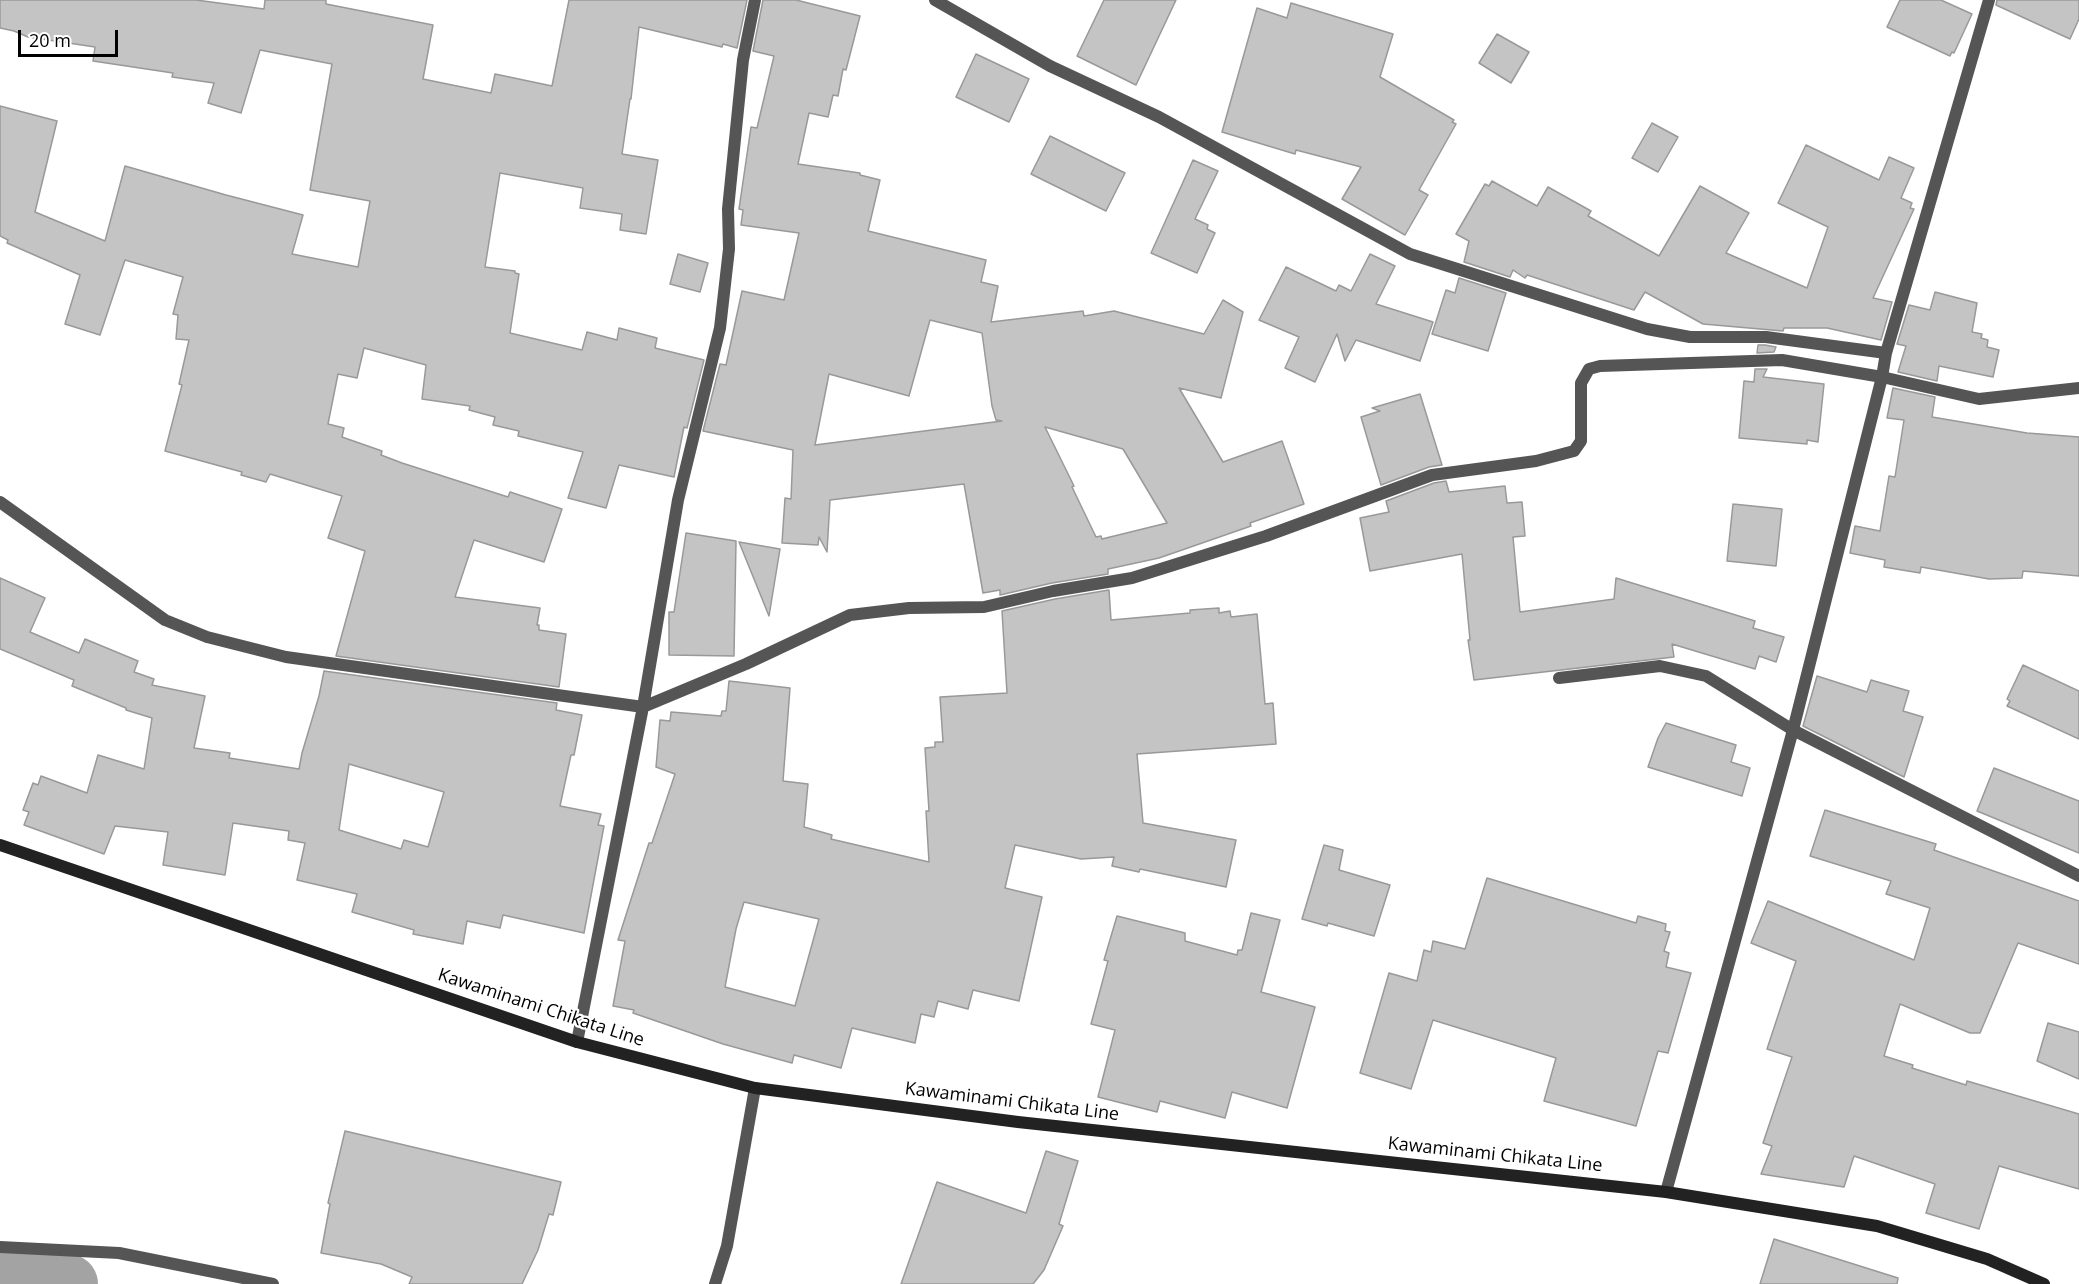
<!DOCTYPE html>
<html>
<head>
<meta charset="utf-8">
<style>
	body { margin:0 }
	#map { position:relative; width:2079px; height:1284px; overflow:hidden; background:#fff; font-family:"Open Sans",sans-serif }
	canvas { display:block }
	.scale { position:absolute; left:18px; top:30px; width:100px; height:27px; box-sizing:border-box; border:3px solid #000; border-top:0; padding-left:8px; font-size:18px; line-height:21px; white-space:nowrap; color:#000; -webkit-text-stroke:4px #fff; paint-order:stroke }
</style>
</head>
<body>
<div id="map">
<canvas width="2079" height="1284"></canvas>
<div class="scale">20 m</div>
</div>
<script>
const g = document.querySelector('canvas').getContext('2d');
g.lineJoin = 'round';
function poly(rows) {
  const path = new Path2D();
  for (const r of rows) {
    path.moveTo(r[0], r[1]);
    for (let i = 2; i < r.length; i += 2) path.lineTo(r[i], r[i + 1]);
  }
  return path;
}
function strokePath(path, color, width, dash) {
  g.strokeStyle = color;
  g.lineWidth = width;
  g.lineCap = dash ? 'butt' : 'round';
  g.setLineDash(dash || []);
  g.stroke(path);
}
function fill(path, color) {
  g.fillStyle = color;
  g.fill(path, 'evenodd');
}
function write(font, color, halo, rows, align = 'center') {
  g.font = font + ' "Open Sans",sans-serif';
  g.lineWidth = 4.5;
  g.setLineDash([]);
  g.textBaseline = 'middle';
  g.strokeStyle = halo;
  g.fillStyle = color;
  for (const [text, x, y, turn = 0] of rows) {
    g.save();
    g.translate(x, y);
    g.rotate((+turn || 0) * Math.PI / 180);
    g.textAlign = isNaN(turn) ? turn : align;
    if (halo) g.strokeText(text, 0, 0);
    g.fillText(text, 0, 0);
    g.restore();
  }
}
const river = poly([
	[0,1280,40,1280,68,1284]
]);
const building = poly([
	[0,0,196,0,264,9,265,0,326,0,326,4,433,25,423,79,491,93,495,74,552,86,569,0,747,0,737,48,723,44,722,47,639,27,631,99,630,99,622,154,658,160,646,234,620,230,622,214,580,208,583,188,500,173,485,267,515,271,515,273,519,274,510,333,582,350,587,332,617,340,619,328,657,338,655,348,704,360,687,428,684,427,674,477,619,465,606,508,568,498,583,452,518,436,519,431,493,425,495,417,469,410,470,406,422,399,426,365,364,348,357,378,338,374,328,424,344,428,342,437,382,451,381,455,402,463,508,497,510,492,562,509,544,562,474,540,455,597,540,608,537,625,539,625,539,630,566,634,559,687,336,656,365,551,328,538,342,496,270,474,266,482,241,475,242,472,165,451,182,385,179,384,189,340,176,339,178,315,173,314,183,277,125,260,100,335,65,324,80,275,7,243,8,240,0,236,0,106,57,121,35,212,105,241,125,166,226,195,303,215,292,254,358,267,370,201,310,190,332,64,260,50,241,113,208,103,214,83,172,77,173,73,93,61,95,47,28,37,14,31,0,28,0,0],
	[763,0,796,0,860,16,846,70,843,69,838,96,833,95,828,117,809,113,798,164,860,173,860,175,880,180,868,231,986,260,981,282,998,286,991,322,1083,311,1084,316,1114,311,1204,334,1223,300,1243,312,1221,398,1179,388,1223,462,1282,441,1304,504,1250,523,1251,526,1159,558,1108,569,1108,574,1052,583,1000,595,1000,590,983,593,964,484,830,500,827,552,819,537,818,545,782,543,785,498,791,499,793,450,703,431,720,364,726,365,742,291,784,300,799,233,741,225,743,210,739,209,751,127,757,128,774,56,753,51,763,0],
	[930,320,982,333,992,406,996,420,1002,421,815,445,829,374,909,396,930,320],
	[1045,427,1123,449,1167,523,1102,539,1101,536,1096,537,1072,487,1074,486,1045,427],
	[1104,0,1176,0,1136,85,1077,56,1104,0],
	[1900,0,1941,0,1972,14,1954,53,1952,52,1950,56,1887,27,1900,0],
	[1997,0,2079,0,2079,19,2070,39,1996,5,1997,0],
	[1291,3,1393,34,1380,77,1454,120,1452,122,1456,124,1419,190,1428,195,1405,235,1342,199,1361,167,1296,150,1295,154,1222,132,1257,8,1287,18,1291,3],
	[1497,34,1529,52,1511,83,1479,63,1497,34],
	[976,54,1029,79,1009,122,956,97,976,54],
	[1652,123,1678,137,1658,172,1632,158,1652,123],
	[1050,136,1125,173,1106,211,1031,174,1050,136],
	[1806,145,1879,180,1889,157,1914,168,1901,198,1912,203,1910,208,1914,209,1873,298,1892,302,1881,340,1827,328,1784,328,1783,331,1703,324,1645,292,1634,310,1527,275,1525,278,1513,270,1510,277,1464,262,1469,241,1456,234,1485,184,1489,186,1492,181,1537,206,1548,187,1591,211,1588,216,1659,256,1700,186,1749,213,1726,253,1807,288,1828,227,1778,203,1806,145],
	[1193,160,1218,171,1195,219,1208,225,1207,229,1215,233,1197,273,1151,253,1193,160],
	[678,254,708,263,700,292,670,284,678,254],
	[1370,254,1395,266,1376,304,1433,322,1420,361,1356,340,1345,361,1337,334,1315,382,1285,368,1299,337,1259,320,1286,267,1336,291,1339,285,1351,291,1370,254],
	[1459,278,1506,293,1488,351,1432,334,1446,290,1455,293,1459,278],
	[1935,292,1977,303,1972,332,1982,334,1981,338,1988,340,1987,347,1999,350,1993,377,1939,366,1937,381,1898,372,1906,346,1897,344,1909,305,1930,310,1935,292],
	[1758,345,1765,345,1776,347,1774,352,1757,353,1758,345],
	[1755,369,1767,369,1763,377,1824,384,1818,442,1807,440,1807,444,1739,438,1744,381,1754,382,1755,369],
	[1893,388,1935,397,1932,417,2027,433,2079,437,2079,576,2023,571,2022,578,1989,579,1921,567,1920,573,1884,567,1885,560,1850,553,1855,526,1880,531,1889,476,1895,477,1904,420,1887,418,1893,388],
	[1420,394,1442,465,1429,467,1381,485,1361,417,1380,411,1372,408,1420,394],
	[1446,481,1449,492,1505,486,1507,503,1522,502,1525,536,1513,537,1520,612,1614,599,1616,578,1755,621,1753,628,1784,637,1776,662,1759,656,1755,669,1672,644,1674,657,1474,680,1468,640,1470,640,1462,554,1370,571,1360,518,1389,512,1386,501,1434,483,1446,481],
	[1733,504,1782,509,1776,566,1727,561,1733,504],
	[686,533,736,541,734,656,669,655,669,612,674,612,686,533],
	[739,542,780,549,769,616,739,542],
	[0,578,45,598,30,632,79,653,85,639,138,661,134,672,154,679,152,685,205,696,194,748,230,753,229,758,299,769,302,753,319,696,324,671,557,703,556,710,582,715,574,755,571,755,560,806,601,814,598,825,604,826,584,933,503,915,500,928,467,921,463,944,413,934,414,930,352,912,357,894,297,880,305,843,288,840,289,831,233,823,225,875,163,865,168,832,115,826,104,854,24,825,29,812,23,810,33,783,38,785,41,776,87,793,98,755,144,769,152,718,126,710,126,708,72,686,74,680,0,649,0,578],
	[349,764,444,792,428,847,404,840,401,849,339,830,349,764],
	[1109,590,1111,620,1190,613,1190,610,1219,608,1219,613,1230,611,1231,617,1257,614,1265,704,1273,703,1276,744,1137,754,1143,823,1236,840,1226,887,1140,869,1139,872,1112,866,1114,857,1081,859,1015,845,1005,888,1042,897,1019,1001,973,990,968,1009,938,1001,934,1017,921,1014,915,1043,852,1028,841,1068,794,1055,792,1063,723,1044,633,1013,634,1010,613,1006,625,941,618,940,649,843,652,843,675,774,656,767,660,720,670,721,671,712,721,716,722,711,726,711,729,681,790,688,783,781,808,784,804,827,832,835,831,839,929,862,926,811,929,811,925,748,935,747,935,742,943,742,940,697,1007,693,1002,611,1055,599,1109,590],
	[744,902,819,919,795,1006,725,987,736,929,744,902],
	[2023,665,2079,691,2079,739,2007,706,2010,701,2007,699,2023,665],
	[1817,676,1867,692,1871,680,1909,691,1903,711,1923,717,1904,777,1803,726,1817,676],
	[1666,723,1736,745,1731,762,1750,768,1742,796,1648,767,1658,738,1666,723],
	[1994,768,2079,801,2079,853,1977,811,1994,768],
	[1825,810,1936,844,1934,850,2079,901,2079,964,2018,943,1980,1033,1970,1033,1900,1004,1884,1056,1913,1065,1912,1068,1966,1085,1967,1081,2079,1114,2079,1189,1999,1166,1979,1229,1926,1213,1935,1184,1854,1156,1844,1187,1761,1174,1772,1146,1763,1143,1792,1057,1767,1049,1796,961,1751,943,1768,901,1914,960,1930,908,1886,894,1891,881,1810,856,1825,810],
	[1324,845,1343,850,1339,870,1390,885,1374,936,1328,923,1327,926,1302,919,1324,845],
	[1487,878,1636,923,1638,916,1666,924,1665,931,1670,932,1664,951,1669,953,1666,967,1691,973,1668,1053,1658,1051,1636,1126,1544,1101,1556,1058,1433,1020,1411,1089,1360,1073,1389,973,1417,981,1424,950,1431,952,1433,941,1465,949,1487,878],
	[1251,913,1280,920,1261,992,1315,1007,1287,1108,1232,1092,1225,1118,1160,1101,1157,1112,1098,1097,1115,1030,1091,1024,1108,961,1104,960,1117,916,1185,933,1185,941,1237,955,1238,950,1242,950,1251,913],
	[2048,1023,2079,1032,2079,1079,2037,1061,2048,1023],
	[345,1131,561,1182,553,1215,549,1214,538,1250,522,1284,409,1284,412,1277,381,1264,321,1253,330,1204,328,1203,345,1131],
	[1046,1151,1078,1161,1059,1224,1063,1226,1044,1270,1033,1284,901,1284,937,1182,1026,1213,1046,1151],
	[1774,1239,1898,1278,1897,1284,1760,1284,1774,1239]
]);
const minor = poly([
	[935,0,1050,66,1159,117,1410,254,1647,329,1690,337,1766,337,1886,353],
	[0,502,165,620,207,637,286,657,643,707,746,664,850,615,909,608,984,607,1053,591,1132,578,1266,536,1432,475,1536,461,1574,451,1581,441,1581,383,1589,369,1600,366,1782,360,1882,377,1979,399,2079,388],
	[1559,678,1660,666,1706,676,1793,730,2079,876],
	[577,1042,643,707,678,500,720,328,729,249,728,209,743,60,755,0],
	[1666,1192,1793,730,1882,377,1886,353,1989,0],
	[0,1247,119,1253,273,1284],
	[715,1284,727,1246,755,1088]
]);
const secondary = poly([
	[0,845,577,1042,755,1088,1018,1122,1666,1192,1877,1226,1987,1259,2044,1284]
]);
const streetNames = [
	["Kawaminami Chikata Line",541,1008,18],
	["Kawaminami Chikata Line",1012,1102,7],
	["Kawaminami Chikata Line",1495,1155,6]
];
strokePath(river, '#a3a3a3', 60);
fill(building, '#c4c4c4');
strokePath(building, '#999', 1.5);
strokePath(minor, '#555', 12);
strokePath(secondary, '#222', 12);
write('18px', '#000', '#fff', streetNames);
</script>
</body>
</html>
